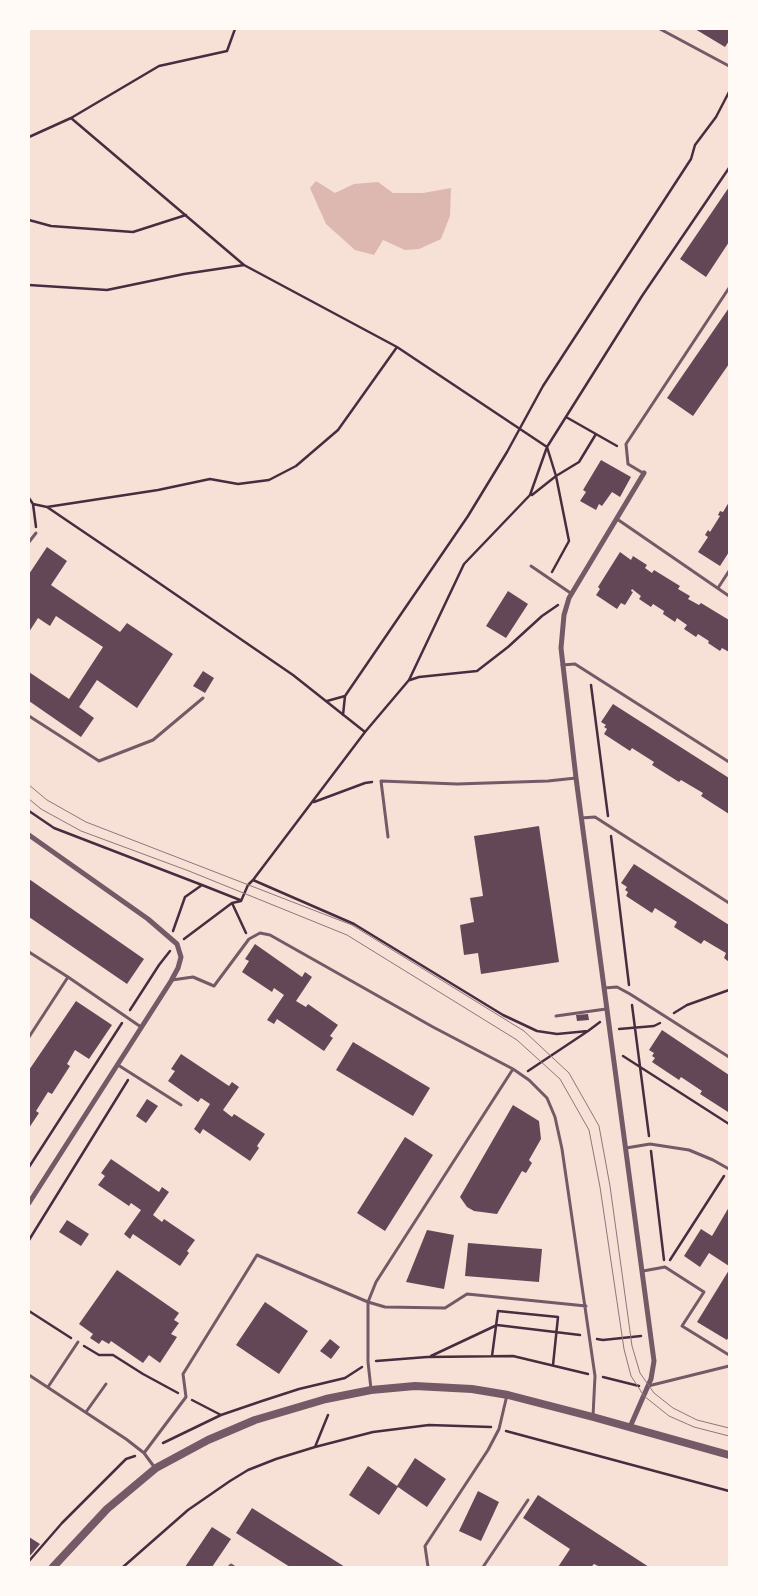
<!DOCTYPE html>
<html>
<head>
<meta charset="utf-8">
<style>
	body { margin:0 }
	#map { position:relative; width:758px; height:1596px; overflow:hidden; background:#f7e1d7; font-family:Roboto,sans-serif }
	canvas { display:block }
	.frame { position:absolute; inset:0; border:30px solid #fffaf5; pointer-events:none }
</style>
</head>
<body>
<div id="map">
<canvas width="758" height="1596"></canvas>
<div class="frame"></div>
</div>
<script>
const g = document.querySelector('canvas').getContext('2d');
g.lineJoin = 'round';
function fill(path, color) {
  g.fillStyle = color;
  g.fill(path, 'evenodd');
}
function poly(rows) {
  const path = new Path2D();
  for (const r of rows) {
    path.moveTo(r[0], r[1]);
    for (let i = 2; i < r.length; i += 2) path.lineTo(r[i], r[i + 1]);
  }
  return path;
}
function strokePath(path, color, width, dash) {
  g.strokeStyle = color;
  g.lineWidth = width;
  g.lineCap = dash ? 'butt' : 'round';
  g.setLineDash(dash || []);
  g.stroke(path);
}
const water = poly([
	[316,181,335,193,354,184,378,182,393,193,423,193,451,188,450,216,441,239,419,249,405,250,383,240,374,255,355,250,326,224,310,188]
]);
const building = poly([
	[695,29,729,29,729,41,725,47],
	[729,187,729,242,706,277,680,259],
	[729,308,729,364,693,416,667,398],
	[601,460,631,477,620,497,612,492,602,506,599,504,596,510,580,501,586,492,583,490],
	[729,502,729,552,720,566,698,552,708,537,705,535,708,530,710,532,720,516,718,515,720,511,723,512],
	[47,547,67,561,51,585,120,632,127,623,173,654,137,708,97,680,79,707,94,718,81,737,29,701,29,672,69,699,103,647,56,616,50,626,38,618,29,632,29,574],
	[620,552,631,560,633,556,647,565,645,568,652,573,654,570,680,586,678,589,690,596,688,599,699,605,701,603,729,620,729,652,722,648,720,651,708,643,709,641,698,634,696,637,684,629,687,625,677,618,675,622,663,614,664,611,653,604,651,607,639,599,641,596,632,589,631,591,633,592,625,605,621,603,617,609,596,595,600,589,598,587],
	[508,591,528,604,506,638,486,626],
	[203,671,214,678,205,693,193,686],
	[613,704,729,778,729,814,701,796,703,793,681,780,679,782,652,765,654,762,632,748,630,751,604,734,607,729,604,727,606,725,601,722],
	[539,826,559,962,481,974,478,953,464,955,460,925,474,922,470,898,483,896,474,836],
	[634,864,729,925,729,962,724,958,726,953,704,940,701,944,674,927,677,922,655,908,652,913,626,896,628,892,625,890,627,887,621,883],
	[29,879,144,959,127,984,29,917],
	[255,944,302,977,305,972,312,977,296,1001,306,1007,308,1004,338,1025,330,1036,333,1038,324,1051,277,1019,274,1024,267,1020,284,995,274,988,272,992,242,972,249,961,245,959],
	[76,1001,112,1025,89,1059,75,1050,67,1064,70,1066,52,1094,48,1092,36,1111,39,1113,29,1128,29,1070],
	[588,1014,589,1020,577,1021,576,1015],
	[662,1030,729,1075,729,1110,728,1112,700,1094,702,1091,681,1077,679,1080,652,1062,655,1058,652,1056,654,1053,649,1050],
	[353,1042,430,1088,413,1116,336,1070],
	[181,1054,229,1086,232,1082,239,1087,223,1110,232,1117,234,1114,265,1134,257,1146,259,1148,250,1161,203,1129,200,1134,194,1129,210,1104,201,1098,198,1102,168,1081,175,1071,171,1069],
	[147,1099,158,1106,146,1123,136,1116],
	[513,1105,539,1121,541,1139,529,1160,532,1163,526,1173,522,1171,497,1214,474,1211,467,1207,460,1197],
	[405,1137,433,1155,385,1231,357,1213],
	[111,1159,159,1192,162,1187,169,1192,153,1215,162,1222,164,1219,195,1240,187,1251,189,1253,180,1266,133,1234,130,1239,124,1234,141,1210,131,1203,129,1206,98,1185,105,1176,101,1173],
	[729,1207,729,1266,709,1253,700,1267,684,1256,701,1229,712,1236],
	[67,1220,89,1234,81,1246,59,1232],
	[427,1230,454,1235,444,1289,406,1282],
	[468,1243,542,1249,539,1282,465,1276],
	[117,1270,179,1313,174,1320,179,1323,171,1334,177,1337,160,1363,149,1355,143,1363,111,1341,109,1344,102,1340,99,1344,90,1338,93,1334,79,1324],
	[729,1270,729,1336,727,1340,697,1322],
	[265,1302,308,1331,279,1374,236,1345],
	[330,1339,340,1347,331,1359,320,1351],
	[415,1458,446,1479,427,1507,398,1487,379,1515,349,1495,368,1466,397,1486],
	[478,1491,499,1502,481,1541,459,1531],
	[538,1495,649,1567,600,1567,594,1564,591,1567,558,1567,570,1549,523,1518],
	[252,1508,345,1567,290,1567,236,1533],
	[212,1527,231,1539,212,1567,185,1567],
	[29,1537,40,1544,29,1557]
]);
const path = poly([
	[71,118,244,265],
	[29,137,71,118,159,66,227,51,235,29],
	[29,220,51,226,133,232,186,215],
	[29,285,107,290,184,274,244,265,397,347,547,447,556,476,569,541,552,572],
	[566,417,617,446],
	[532,495,556,476,579,462,596,434],
	[29,498,33,504,36,527],
	[33,504,47,507,140,570,293,675,365,732],
	[47,507,158,490,210,479,238,484,269,480,296,466,338,430,397,347],
	[410,680,419,677,477,671,508,647,542,616,558,605],
	[591,685,608,816],
	[327,701,345,696,468,516,507,452,543,386,691,159,695,145,716,117,729,92],
	[343,715,345,696],
	[314,802,365,783,372,782],
	[29,811,54,828,202,885],
	[611,836,629,985],
	[253,880,354,924,503,1015,537,1031,557,1034,588,1031],
	[173,931,185,897,202,885,240,900],
	[246,933,232,903,241,901,248,885,253,880,365,732,409,680,464,564,530,495,547,447,642,296,729,168],
	[184,939,232,903],
	[632,1005,649,1136],
	[130,1010,159,965,170,951],
	[674,1013,687,1005,729,990],
	[619,1029,654,1026,660,1023],
	[623,1056,729,1124],
	[528,1071,588,1031,600,1022],
	[651,1151,664,1260],
	[29,1167,122,1023],
	[29,1240,128,1080],
	[670,1260,724,1176],
	[29,1311,71,1338],
	[597,1339,603,1340,641,1336],
	[84,1346,99,1355,113,1355,143,1374,178,1393],
	[431,1356,497,1325,580,1335],
	[492,1356,498,1311,558,1317,553,1365],
	[376,1361,427,1357,513,1356,588,1374],
	[603,1377,639,1386],
	[192,1400,221,1415],
	[506,1431,729,1491],
	[163,1443,221,1415,262,1401,299,1389,345,1378,362,1367],
	[315,1447,373,1432,429,1425,491,1427],
	[29,1561,62,1523,126,1459,135,1456],
	[123,1567,188,1510,230,1481,248,1470,276,1459,315,1447,328,1415]
]);
const service = poly([
	[660,29,729,66],
	[643,473,628,464,626,444,729,288],
	[617,519,729,596],
	[29,542,36,533],
	[531,566,572,594],
	[718,588,729,571],
	[562,665,575,664,729,762],
	[29,716,99,761,153,740,203,698],
	[581,818,595,817,729,903],
	[388,837,381,781,457,784,548,781,576,778],
	[29,952,68,977],
	[172,980,193,977,214,986,249,939,260,933,270,935,433,1027,513,1069,376,1282,368,1302,385,1307,445,1308,467,1294,586,1306],
	[604,988,617,987,630,994,729,1057],
	[556,1016,606,1009],
	[29,1037,68,977,141,1027],
	[118,1065,181,1105],
	[513,1069,529,1080,547,1098,555,1117,562,1149,595,1376,593,1416],
	[626,1148,650,1144,689,1150,713,1160,729,1169],
	[643,1271,665,1267,704,1292,682,1326,729,1355],
	[29,1375,126,1439,144,1453,155,1468],
	[648,1386,729,1366],
	[48,1387,78,1342],
	[86,1412,106,1384],
	[144,1453,186,1397,183,1374,257,1255,368,1302,368,1362,371,1389],
	[229,1567,231,1565,234,1567],
	[428,1567,425,1546,488,1450,499,1429,507,1395],
	[483,1567,528,1500]
]);
const minor = poly([
	[29,835,148,919,177,944,181,957,178,968,171,981,29,1203],
	[630,1427,651,1379,654,1361,576,778,561,648,564,615,569,598,644,473]
]);
const tertiary = poly([
	[53,1567,107,1509,156,1468,208,1440,255,1420,326,1399,371,1390,415,1386,472,1389,508,1395,593,1417,729,1455]
]);
const tram = poly([
	[29,785,47,800,86,822,352,925,524,1031,569,1073,599,1126,610,1186,632,1346,640,1373,654,1393,673,1408,697,1420,729,1428],
	[29,799,41,809,81,831,189,871,347,935,517,1040,560,1079,589,1130,600,1187,624,1349,631,1376,644,1396,669,1416,694,1427,729,1436]
]);
fill(water, '#dcb8b0');
fill(building, '#644757');
strokePath(path, '#4a2c40', 2.5);
strokePath(service, '#755966', 3);
strokePath(minor, '#755966', 5);
strokePath(tertiary, '#755966', 8);
strokePath(tram, '#8f747c', 1);
</script>
</body>
</html>
